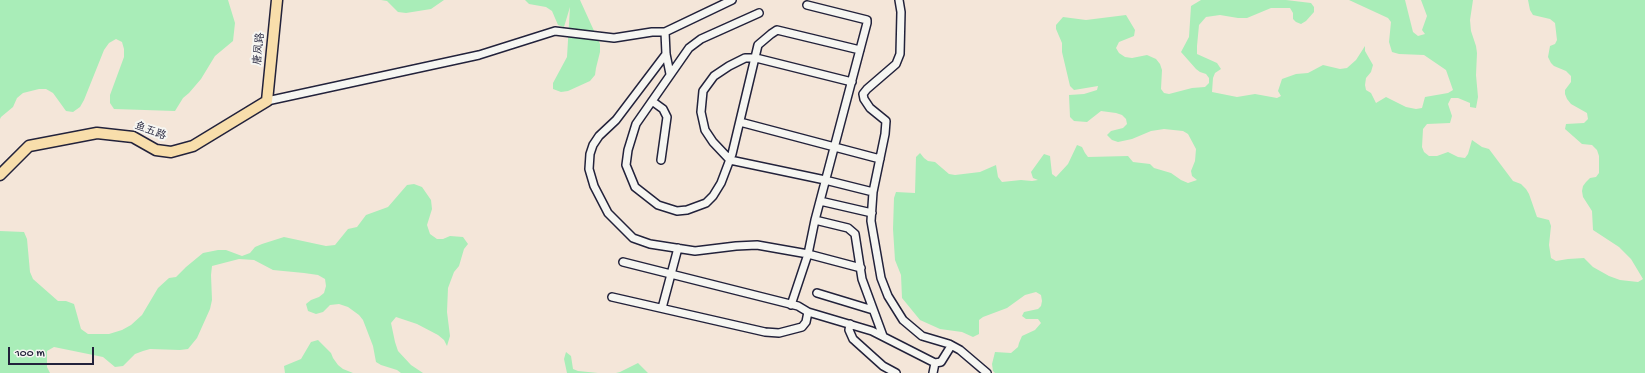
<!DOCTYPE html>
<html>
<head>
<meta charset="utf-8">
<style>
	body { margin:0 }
	#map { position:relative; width:1645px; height:373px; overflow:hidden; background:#f4e6d9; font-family:"Gochi Hand",sans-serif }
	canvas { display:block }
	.scale { position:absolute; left:8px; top:347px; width:86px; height:18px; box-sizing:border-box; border:2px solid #22223b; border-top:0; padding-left:5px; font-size:12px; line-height:14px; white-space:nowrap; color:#22223b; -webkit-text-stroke:3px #f6f6f2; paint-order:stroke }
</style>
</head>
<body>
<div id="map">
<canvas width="1645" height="373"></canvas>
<div class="scale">100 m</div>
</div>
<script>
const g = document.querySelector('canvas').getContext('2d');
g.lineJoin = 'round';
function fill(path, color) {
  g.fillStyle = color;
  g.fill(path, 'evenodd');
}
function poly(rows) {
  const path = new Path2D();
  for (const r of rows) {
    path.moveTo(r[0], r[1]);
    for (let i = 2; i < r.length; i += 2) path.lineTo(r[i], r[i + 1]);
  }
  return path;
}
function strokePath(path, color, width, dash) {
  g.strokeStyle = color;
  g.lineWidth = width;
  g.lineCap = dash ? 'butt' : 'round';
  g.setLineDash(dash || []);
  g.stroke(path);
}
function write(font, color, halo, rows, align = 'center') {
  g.font = font + ' "Gochi Hand","LXGW WenKai TC",sans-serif';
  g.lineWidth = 4;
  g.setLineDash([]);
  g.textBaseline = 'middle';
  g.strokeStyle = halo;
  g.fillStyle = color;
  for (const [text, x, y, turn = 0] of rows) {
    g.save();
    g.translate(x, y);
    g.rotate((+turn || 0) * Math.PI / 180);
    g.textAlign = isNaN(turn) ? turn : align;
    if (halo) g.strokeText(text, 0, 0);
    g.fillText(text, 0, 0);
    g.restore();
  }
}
const green = poly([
	[0,0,228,0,235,23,233,41,215,56,201,79,189,93,183,98,175,111,114,109,110,103,110,95,124,57,124,49,122,42,116,39,109,43,104,50,84,100,80,107,73,112,66,111,53,93,46,89,39,89,23,93,17,98,13,107,1,117,0,119],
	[381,0,444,0,431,9,406,13,398,12,387,1],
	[525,0,580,0,600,44,600,52,596,68,595,75,590,81,568,91,561,92,553,89,553,83,567,57,570,7,564,27,558,25,552,11,546,7,529,4],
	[1201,0,1286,0,1311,3,1314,7,1314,12,1306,21,1301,24,1296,22,1293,19,1293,13,1290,8,1271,8,1247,18,1238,18,1220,15,1206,17,1199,25,1197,46,1197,54,1217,63,1221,69,1215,73,1213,78,1212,92,1237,97,1255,94,1277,98,1281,96,1278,91,1282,79,1296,74,1308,73,1323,65,1340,69,1347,68,1356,60,1365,46,1365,51,1373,65,1371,72,1366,78,1365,85,1366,90,1371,93,1376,103,1386,97,1406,107,1416,109,1422,108,1425,97,1448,93,1453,90,1446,70,1424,55,1399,54,1392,52,1389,42,1391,22,1388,18,1349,0,1405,0,1413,32,1418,36,1425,34,1422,30,1427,16,1421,0,1473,0,1470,20,1471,31,1476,46,1477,53,1476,75,1478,97,1476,108,1470,107,1470,103,1458,98,1451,98,1448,104,1452,116,1450,123,1427,124,1423,129,1422,147,1424,152,1429,156,1437,156,1448,152,1458,157,1465,158,1468,154,1472,140,1482,147,1489,149,1513,181,1521,184,1526,189,1529,194,1537,217,1549,220,1551,226,1549,245,1551,258,1556,261,1568,259,1584,258,1593,267,1609,276,1620,280,1638,282,1643,279,1631,259,1619,247,1593,230,1592,211,1583,197,1582,191,1583,186,1586,182,1590,178,1596,177,1599,173,1599,156,1597,150,1592,145,1582,144,1565,129,1566,124,1584,123,1588,119,1587,113,1571,104,1567,99,1565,94,1565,90,1571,82,1571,76,1566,71,1554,66,1551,63,1548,57,1550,46,1555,44,1557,40,1555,23,1550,19,1533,15,1530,10,1528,0,1645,0,1645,373,995,373,993,371,992,364,995,352,1011,353,1018,347,1019,343,1022,336,1035,330,1041,323,1038,319,1026,319,1022,316,1024,312,1038,309,1041,306,1042,301,1041,295,1036,292,1025,295,1007,308,983,317,979,320,979,334,973,337,962,332,940,329,920,320,902,298,901,275,895,260,893,229,894,198,896,192,915,193,916,157,920,153,924,158,928,161,935,162,949,174,955,175,980,172,996,165,998,177,1002,182,1021,180,1032,181,1038,180,1033,178,1031,172,1044,154,1050,156,1052,174,1056,177,1068,164,1077,145,1082,147,1085,153,1088,157,1128,156,1133,162,1150,164,1154,168,1171,173,1181,180,1188,183,1197,180,1192,176,1191,171,1195,161,1196,149,1188,134,1183,131,1164,129,1151,131,1132,139,1118,142,1112,140,1107,135,1111,131,1123,128,1127,124,1126,119,1122,115,1116,113,1101,111,1087,122,1074,121,1070,117,1069,95,1084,94,1097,90,1098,86,1074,90,1070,86,1062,52,1062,43,1056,29,1056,25,1063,17,1086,20,1126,15,1135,30,1134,36,1119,42,1116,48,1119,53,1125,57,1132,58,1147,55,1156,59,1160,64,1162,70,1161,89,1164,93,1169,94,1192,88,1205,87,1209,83,1209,78,1206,74,1200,72,1196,69,1181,52,1189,37,1191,6],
	[414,184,422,187,431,200,432,209,427,225,430,234,437,239,443,239,450,236,463,237,468,244,464,249,459,266,454,272,448,288,447,312,450,336,447,346,444,340,438,335,417,324,396,317,391,323,395,342,398,351,411,365,423,373,401,373,397,370,381,365,376,362,373,346,363,320,359,315,348,307,339,304,330,305,323,312,316,314,308,311,306,304,311,300,319,297,324,293,326,286,325,279,318,275,304,273,273,270,254,260,239,259,212,266,211,275,212,300,210,309,197,338,188,349,180,350,150,349,143,351,135,354,123,366,115,367,103,357,54,347,47,351,47,367,50,373,0,373,0,231,24,232,27,239,30,272,33,279,58,301,66,301,74,304,81,329,88,334,109,334,122,330,131,325,142,315,158,288,169,278,176,277,186,267,203,253,218,250,226,250,242,256,250,253,255,247,262,244,284,237,326,246,335,245,348,229,357,227,366,215,388,207,407,185],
	[318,340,331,353,333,358,338,365,343,369,353,373,285,373,284,366,301,359,311,342],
	[566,352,571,356,573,369,578,371,598,373,567,373,564,359],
	[638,363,648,373,616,373,620,372]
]);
const minor = poly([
	[899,0,901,12,900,54,896,64,867,89,863,94,864,99,870,108,886,121,885,134,873,192,871,221,881,278,888,296,903,320,922,336,949,344,960,350,987,373],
	[759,13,701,39,689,48,636,124,628,150,626,165,635,187,658,205,677,211,687,210,706,203,713,196,721,183,732,154,758,45,771,34,777,30,860,50],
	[665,32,666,54,670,74],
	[666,54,616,120,599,136,593,145,590,154,589,169,594,186,608,213,633,238,650,244,695,251,736,246,757,245,808,254,861,268],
	[852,82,756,58,745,58,729,66,714,76,703,91,701,112,705,130,713,142,730,160,825,180,873,192],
	[267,101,479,55,555,31,614,38,652,32,665,32,732,0],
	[652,101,663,109,667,117,661,160],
	[740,122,880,159],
	[820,201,872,213],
	[815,220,848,228,855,234,862,279,883,336],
	[623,262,798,306,808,312,872,331,935,363,941,362,951,346],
	[817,293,873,310],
	[612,297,765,332,779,333,802,327,806,322,808,312],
	[791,305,808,254,815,220,867,23,867,20,807,5],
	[662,308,678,248],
	[850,324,849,330,853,339,883,366,896,373],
	[933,373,935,363]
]);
const highway = poly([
	[0,175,29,146,97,133,133,137,156,150,171,152,193,146,267,101,277,0]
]);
const streetNames = [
	["唐凤路",260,49,-84],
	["鱼五路",150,132,20]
];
fill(green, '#a9edb8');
strokePath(minor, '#22223b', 10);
strokePath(highway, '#22223b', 13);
strokePath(minor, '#f6f6f2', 7);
strokePath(highway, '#f8deab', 10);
write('11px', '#22223b', '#f6f6f2', streetNames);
</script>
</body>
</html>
